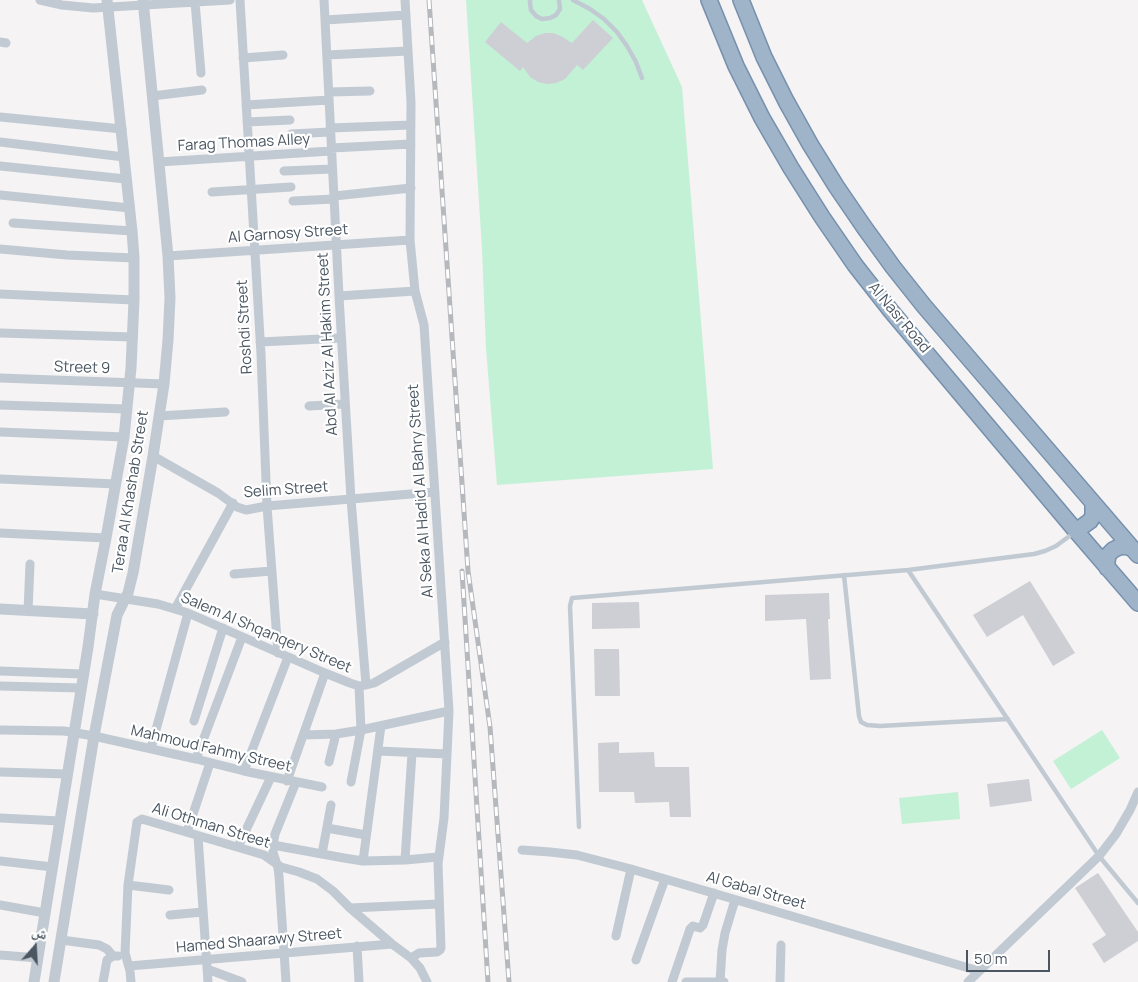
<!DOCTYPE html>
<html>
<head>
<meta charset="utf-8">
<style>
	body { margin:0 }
	#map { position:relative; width:1138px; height:982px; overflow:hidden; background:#f5f3f3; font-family:Manrope,"Noto Naskh Arabic",sans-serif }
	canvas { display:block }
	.north { position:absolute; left:10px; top:922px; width:50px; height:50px; -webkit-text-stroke:4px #fff; paint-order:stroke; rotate:19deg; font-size:14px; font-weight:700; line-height:20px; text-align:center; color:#4a5661 }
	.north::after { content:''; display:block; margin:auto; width:18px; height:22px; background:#4a5661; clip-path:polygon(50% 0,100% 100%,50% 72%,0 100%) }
	.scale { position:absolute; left:966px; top:950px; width:84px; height:22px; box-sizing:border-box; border:2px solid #4a5661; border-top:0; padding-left:6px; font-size:15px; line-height:18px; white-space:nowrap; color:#4a5661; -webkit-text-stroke:4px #fff; paint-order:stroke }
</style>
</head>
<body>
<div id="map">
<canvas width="1138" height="982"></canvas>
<div class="north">ش</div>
<div class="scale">50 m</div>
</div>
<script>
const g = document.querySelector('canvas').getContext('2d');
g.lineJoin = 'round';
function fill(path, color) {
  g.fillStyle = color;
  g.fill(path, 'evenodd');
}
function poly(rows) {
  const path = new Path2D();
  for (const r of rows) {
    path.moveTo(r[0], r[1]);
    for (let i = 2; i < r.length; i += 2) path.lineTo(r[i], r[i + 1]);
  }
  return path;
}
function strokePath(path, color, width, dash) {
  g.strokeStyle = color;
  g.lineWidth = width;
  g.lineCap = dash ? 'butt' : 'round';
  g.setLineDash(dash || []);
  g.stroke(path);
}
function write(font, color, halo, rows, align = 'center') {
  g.font = font + ' Manrope,sans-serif';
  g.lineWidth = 4.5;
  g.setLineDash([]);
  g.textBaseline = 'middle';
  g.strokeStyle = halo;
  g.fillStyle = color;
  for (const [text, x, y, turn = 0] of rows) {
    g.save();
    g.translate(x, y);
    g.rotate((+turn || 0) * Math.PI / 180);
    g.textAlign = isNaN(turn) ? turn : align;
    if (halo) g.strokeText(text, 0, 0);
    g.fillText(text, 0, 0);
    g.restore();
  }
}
const green = poly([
	[466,0,642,0,682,87,713,469,497,485,486,348,482,249],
	[1102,730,1120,758,1071,789,1053,761],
	[958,792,960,819,902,824,899,798]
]);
const building = poly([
	[593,20,613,38,583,70,577,65,565,79,556,83,547,84,538,82,530,77,523,67,520,71,485,42,501,22,527,43,536,36,545,33,553,33,561,36,572,43],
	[1030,581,1075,653,1053,666,1023,615,987,637,973,615],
	[829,593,830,619,828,619,831,679,810,680,806,619,765,621,765,595],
	[639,602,640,628,592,629,592,603],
	[594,649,619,649,620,696,595,696],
	[619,742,619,753,654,752,655,767,689,767,691,817,670,817,669,802,635,803,634,792,599,792,598,743],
	[1029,779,1032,801,990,807,987,784],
	[1098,873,1138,932,1138,941,1104,963,1092,944,1106,935,1075,888]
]);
const service = poly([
	[530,0,530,3,531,10,536,16,542,19,550,18,556,15,560,9,559,0],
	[573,0,590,9,604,19,617,32,627,46,636,62,642,78],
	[908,570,1099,856,1138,903],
	[844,575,859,716,861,722,867,725,880,726,1008,719],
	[579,827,570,606,572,598,908,570,1034,554,1045,551,1056,546,1075,532]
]);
const minor = poly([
	[40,0,62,5,93,8,230,0],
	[240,0,261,354,267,506,278,653],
	[324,0,339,296,351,499,366,685],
	[405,0,411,102,410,240,415,291,424,325,449,711,444,818,438,864,441,948,440,950,437,952,419,953,411,958],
	[195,2,201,73],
	[325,20,406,15],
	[0,42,6,43],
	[327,55,408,51],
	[243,58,283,55],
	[329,92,370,91],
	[152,96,202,90],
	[246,105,329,100],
	[0,117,122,129],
	[247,122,290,120],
	[330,128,411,125],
	[291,134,330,132],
	[0,142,124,157],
	[331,148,411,144],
	[159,162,331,151],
	[0,166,126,179],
	[284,171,332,169],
	[212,192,291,187],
	[0,195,130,208],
	[334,196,411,188],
	[293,201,334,199],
	[13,223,132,231],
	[0,249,67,255,134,258],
	[168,256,410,240],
	[0,294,134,300],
	[339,296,415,291],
	[0,333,133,337],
	[260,342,341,338],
	[0,378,164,384],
	[0,405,127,409],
	[309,406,345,404],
	[159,416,225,412],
	[0,432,124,437],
	[153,456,218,493,237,507,246,510,267,506,435,492],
	[0,479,116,484],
	[0,533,106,538],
	[234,574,272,571],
	[95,594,158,604,188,613,325,673,350,683,359,686,366,685,374,683,445,642],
	[175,609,233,503],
	[28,611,30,564],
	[0,671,83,674],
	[0,686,81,688],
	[194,721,223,628],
	[0,730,64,731,94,736,196,759,244,771,322,787],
	[304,735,336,734,361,730,449,711],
	[151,748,188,613],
	[378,751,447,754],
	[196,759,242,637],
	[329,762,336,734],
	[244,771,288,657],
	[0,772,67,774],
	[287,781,325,673],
	[351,782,361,730,359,686],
	[0,818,60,821],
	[327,828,366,835],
	[187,832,210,763],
	[198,836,208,982],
	[273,845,344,858,363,861,405,860,438,857],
	[238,847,271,777],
	[522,850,550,852,577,855,631,869,979,971],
	[322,854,331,805],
	[405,860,412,753],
	[0,861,53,867],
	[363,861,381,726],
	[128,885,169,890],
	[0,905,45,913],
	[350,908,439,904],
	[170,915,203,912],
	[616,936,631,869],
	[61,940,99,945,107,949,113,956],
	[357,946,359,982],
	[0,955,38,958],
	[636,960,665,879],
	[129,966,392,944],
	[207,969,242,982],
	[103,982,107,960,113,956,118,956],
	[131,982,130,971,125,953,128,885,137,822,142,819,264,855,281,867,299,872,317,879,333,891,350,908,392,944,411,958,420,968,427,982],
	[286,982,279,876,278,868,273,852,273,845,275,834,296,782],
	[672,982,690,929,693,926,700,928,703,925,714,893],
	[686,982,724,982],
	[720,982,722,950,725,933,735,900],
	[780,982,781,945],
	[968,982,1099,856,1116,834,1130,810,1138,792]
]);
const tertiary = poly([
	[0,609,93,614],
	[34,982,88,647,95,594,106,538,124,437,131,368,134,300,134,258,132,231,107,0],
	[54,982,94,736,117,615,128,593,133,573,153,456,164,384,168,340,170,298,168,256,143,0]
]);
const trunk = poly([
	[709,0,736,66,762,118,791,168,822,217,855,265,891,311,1076,531,1138,603],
	[741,0,764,57,786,101,810,144,836,186,864,227,893,267,924,306,1138,555],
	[1076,531,1090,521,1093,516,1093,503],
	[1107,568,1107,562,1108,555,1113,550,1119,547,1126,546,1133,549]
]);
const rail = poly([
	[429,0,468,571,490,727,509,982],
	[462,571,488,982]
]);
const streetNames = [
	["Farag Thomas Alley",244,143,-3],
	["Al Garnosy Street",288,234,-4],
	["Al Nasr Road",899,318,50],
	["Roshdi Street",245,327,-93],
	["Abd Al Aziz Al Hakim Street",328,344,-93],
	["Street 9",82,368,2],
	["Selim Street",286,490,-4],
	["Al Seka Al Hadid Al Bahry Street",421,491,-94],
	["Teraa Al Khashab Street",131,492,-81],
	["Salem Al Shqanqery Street",266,633,23],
	["Mahmoud Fahmy Street",211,749,13],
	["Ali Othman Street",211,826,17],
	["Al Gabal Street",756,891,16],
	["Hamed Shaarawy Street",259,941,-5]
];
fill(green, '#c3f1d5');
fill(building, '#cdcfd5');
strokePath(trunk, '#7690ad', 18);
strokePath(service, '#c1cad2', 4.5);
strokePath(minor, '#c1cad2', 9);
strokePath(tertiary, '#c1cad2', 11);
strokePath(trunk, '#9fb4c9', 15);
strokePath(rail, '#b5b8bd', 5);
strokePath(rail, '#fff', 3, [9]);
write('15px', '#4a5661', '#fff', streetNames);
</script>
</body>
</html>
